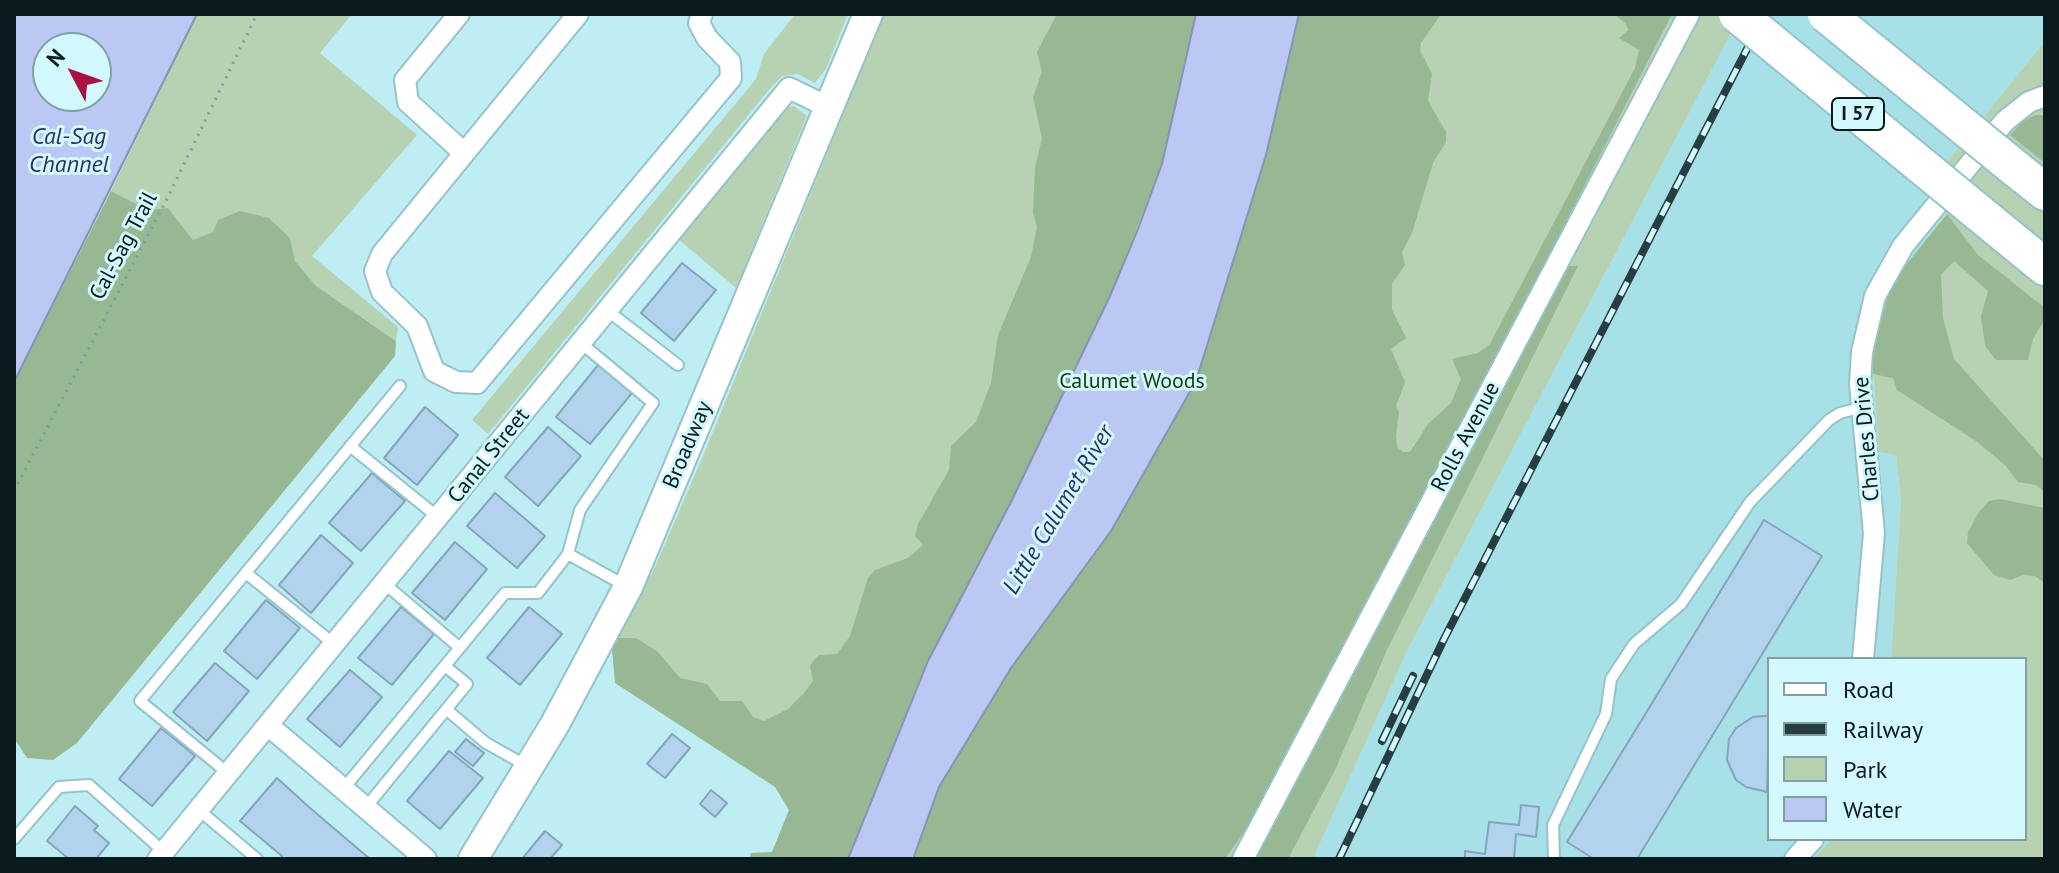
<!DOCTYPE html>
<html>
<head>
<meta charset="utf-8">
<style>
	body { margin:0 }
	#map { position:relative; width:2059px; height:873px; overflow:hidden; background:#beeef4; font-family:"PT Sans",sans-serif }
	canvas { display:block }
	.frame { position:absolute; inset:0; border:16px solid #091b1e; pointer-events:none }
	.legend { position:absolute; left:1767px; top:657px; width:260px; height:184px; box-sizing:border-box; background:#d3f9fe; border:2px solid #82a0a4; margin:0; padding:10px 14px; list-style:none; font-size:24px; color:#091b1e }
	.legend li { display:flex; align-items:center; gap:16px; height:40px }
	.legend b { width:40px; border:2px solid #82a0a4 }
	.north { position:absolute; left:32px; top:32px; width:80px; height:80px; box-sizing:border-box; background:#d3f9fe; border:2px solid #82a0a4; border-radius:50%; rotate:311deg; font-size:22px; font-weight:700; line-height:32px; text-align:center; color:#091b1e }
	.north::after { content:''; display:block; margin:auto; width:28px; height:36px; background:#a81142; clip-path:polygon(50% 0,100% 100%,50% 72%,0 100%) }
</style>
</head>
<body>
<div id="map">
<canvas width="2059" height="873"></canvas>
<div class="frame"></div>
<ul class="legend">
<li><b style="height:10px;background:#fff"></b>Road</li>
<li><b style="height:10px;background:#263d41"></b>Railway</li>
<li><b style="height:22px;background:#b7d1b3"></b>Park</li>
<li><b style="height:22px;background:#bbc8f3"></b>Water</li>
</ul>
<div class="north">N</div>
</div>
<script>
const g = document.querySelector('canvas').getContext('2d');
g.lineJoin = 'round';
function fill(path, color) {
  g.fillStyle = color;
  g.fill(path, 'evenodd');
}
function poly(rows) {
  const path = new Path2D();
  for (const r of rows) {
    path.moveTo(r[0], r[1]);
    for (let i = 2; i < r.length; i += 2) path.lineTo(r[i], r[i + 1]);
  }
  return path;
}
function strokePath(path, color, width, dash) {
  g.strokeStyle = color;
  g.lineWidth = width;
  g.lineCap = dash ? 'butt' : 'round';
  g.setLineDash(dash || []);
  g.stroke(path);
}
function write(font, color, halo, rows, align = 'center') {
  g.font = font + ' "PT Sans",sans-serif';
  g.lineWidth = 6;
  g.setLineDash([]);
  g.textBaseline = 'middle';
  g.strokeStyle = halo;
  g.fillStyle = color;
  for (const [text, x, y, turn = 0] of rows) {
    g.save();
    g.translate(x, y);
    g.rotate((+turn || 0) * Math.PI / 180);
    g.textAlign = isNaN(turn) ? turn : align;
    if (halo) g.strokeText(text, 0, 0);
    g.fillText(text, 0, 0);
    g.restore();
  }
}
const built = poly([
	[1741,14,2045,14,2045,41,1922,193,1947,214,1901,271,1872,355,1879,452,1896,454,1901,501,1891,659,1769,659,1769,839,1832,839,1813,859,1313,859,1408,649]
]);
const green = poly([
	[197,14,352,14,320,53,417,135,312,256,398,327,396,341,316,286,295,261,290,238,213,232,193,240,168,208,148,210,111,191],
	[795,14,848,14,826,69,815,83,798,74,783,76,772,86,488,434,472,420,756,79,764,54],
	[884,14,1741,14,1408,649,1313,859,832,859,849,799,612,649,655,567,706,449],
	[2045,41,2045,859,1813,859,1832,839,2025,839,2025,659,1891,659,1901,501,1896,455,1879,452,1872,355,1878,324,1901,271,1947,214,1922,193],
	[794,106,807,116,736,288,677,238,782,108]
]);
const forest = poly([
	[1057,14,1196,14,1162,164,1110,296,1012,500,928,661,848,859,749,859,751,853,772,852,789,810,775,787,615,683,612,649,618,638,636,638,658,652,680,678,707,684,720,701,742,701,753,717,764,721,788,709,803,694,813,681,810,666,814,660,819,655,837,654,850,636,868,578,875,570,908,558,923,545,915,536,918,524,949,470,951,446,976,422,991,383,998,335,1031,257,1037,227,1033,213,1035,168,1042,138,1033,97,1042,72,1037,52],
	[1299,14,1441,14,1421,43,1420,50,1432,74,1428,101,1446,132,1446,142,1433,163,1412,233,1402,252,1405,265,1392,284,1392,310,1406,338,1391,349,1405,382,1396,406,1399,412,1396,436,1397,447,1403,452,1410,452,1428,424,1451,403,1461,379,1452,359,1478,353,1490,344,1635,68,1639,50,1619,38,1628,30,1626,24,1614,14,1672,14,1409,529,1249,825,1225,859,913,859,939,787,1011,668,1111,531,1196,381,1266,155],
	[2035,115,2045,115,2045,163,2010,135,2022,122],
	[111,191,148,210,168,208,193,240,213,232,218,220,240,211,269,218,290,238,295,261,316,286,396,341,395,356,77,743,53,760,27,758,14,738,14,382],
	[1947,214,1978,255,2045,308,2045,319,2033,339,2028,360,1996,360,1985,346,1981,316,1988,291,1954,261,1941,275,1943,318,1954,359,2045,461,2045,492,2036,485,2018,482,2005,465,1976,441,1897,390,1893,378,1873,374,1872,355,1888,296,1901,271],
	[1562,266,1578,266,1386,652,1335,770,1288,859,1244,859],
	[2000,499,2045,508,2045,602,2043,582,2035,576,2023,575,2010,580,1994,575,1967,543,1968,532,1979,512,1989,501]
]);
const water = poly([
	[14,14,197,14,14,382,14,14],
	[48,48,96,48,96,96,48,96,48,48],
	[1196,14,1299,14,1266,155,1196,381,1111,531,1011,668,939,787,913,859,848,859,928,661,1012,500,1110,296,1138,229,1162,164,1196,14]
]);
const building = poly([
	[682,263,716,290,674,341,641,313,682,263],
	[598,365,632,393,590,444,556,417,598,365],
	[425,407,458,435,417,485,384,458,425,407],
	[548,427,581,456,538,506,505,477,548,427],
	[372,473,405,501,361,551,329,523,372,473],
	[495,493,545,536,517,568,467,526,495,493],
	[1764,520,1822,556,1637,859,1594,859,1567,842,1764,520],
	[321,535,353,563,311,613,279,585,321,535],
	[455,542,487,569,445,620,412,593,455,542],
	[266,600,300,628,257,679,224,651,266,600],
	[401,607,434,634,392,685,358,658,401,607],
	[529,607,562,634,520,685,487,658,529,607],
	[215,663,249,691,207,741,173,712,215,663],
	[350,670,382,697,340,747,307,719,350,670],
	[1763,716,1769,716,1767,792,1746,787,1736,780,1727,760,1729,739,1736,728,1753,717,1763,716],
	[161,728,195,756,152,806,119,779,161,728],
	[672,734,690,748,665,778,647,764,672,734],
	[466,739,484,753,473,766,455,752,466,739],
	[449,751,483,778,440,829,407,801,449,751],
	[277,778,310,808,370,859,280,859,282,856,240,821,277,778],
	[711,790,727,803,715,817,700,804,711,790],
	[1521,805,1539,807,1536,837,1516,834,1514,859,1465,859,1465,851,1485,854,1489,822,1519,825,1521,805],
	[75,806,98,826,94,830,109,843,96,859,69,859,47,841,75,806],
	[545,831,562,845,550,859,522,859,545,831]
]);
const path = poly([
	[14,491,166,201,257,14]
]);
const lane = poly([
	[608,311,678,365],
	[350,446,439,518],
	[568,554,580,510,653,403,581,343],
	[246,573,334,644],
	[385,584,460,648],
	[447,710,486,743,527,766],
	[229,774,140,701,400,386],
	[344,788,505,593,538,593,568,554,626,586],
	[367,806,467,684,445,666],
	[199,810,257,859],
	[14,839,59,787,89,785,164,852],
	[1554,859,1553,825,1606,714,1611,679,1634,644,1681,604,1750,502,1829,420,1840,413,1863,407]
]);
const street = poly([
	[459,14,405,80,408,102,464,153],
	[578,14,382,254,375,271,382,292,417,326,434,371,456,382,477,383,731,78,730,62,707,38,699,23,702,14],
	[1863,659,1874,533,1860,384,1862,352,1875,296,1903,246,2005,121,2029,102,2045,96],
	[269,726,426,859],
	[158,859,789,88,830,108],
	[1243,859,1689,14],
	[1795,859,1813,839]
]);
const secondary = poly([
	[473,859,555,724,628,587,868,14]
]);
const highway = poly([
	[2016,169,2045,192],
	[1979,213,2045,267]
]);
const rail = poly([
	[1382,741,1413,676],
	[1339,859,1444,639,1765,14]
]);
const highwayBridge = poly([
	[1737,14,1979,213],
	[1826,14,2016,169]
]);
const shields = [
	[1858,114,52]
];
const shieldNames = [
	["I 57",1858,114]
];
const streetNames = [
	["Cal-Sag Trail",124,246,-62],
	["Rolls Avenue",1466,437,-62],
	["Charles Drive",1867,439,-95],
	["Broadway",688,445,-67],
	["Canal Street",489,456,-51]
];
const parkNames = [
	["Calumet Woods",1132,382]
];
const waterNames = [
	["Cal-Sag",69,137],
	["Channel",69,165],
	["Little Calumet River",1059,510,-59]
];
fill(built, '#a8e0e8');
fill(green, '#b7d1b3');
fill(forest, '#98b793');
fill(water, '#bbc8f3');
strokePath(water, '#8694b3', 2);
fill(building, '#b2d3ec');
strokePath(building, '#85a5bc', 2);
strokePath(lane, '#95c3ca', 14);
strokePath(street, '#95c3ca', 24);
strokePath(secondary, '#95c3ca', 32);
strokePath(highway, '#95c3ca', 40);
strokePath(path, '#7a9fa4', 3, [2, 6]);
strokePath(lane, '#fff', 10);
strokePath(street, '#fff', 20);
strokePath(secondary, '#fff', 28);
strokePath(highway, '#fff', 36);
strokePath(rail, '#263d41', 8);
strokePath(rail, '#d3f9fe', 5, [15]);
strokePath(highwayBridge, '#95c3ca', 40, []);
strokePath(highwayBridge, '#fff', 36);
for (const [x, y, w] of shields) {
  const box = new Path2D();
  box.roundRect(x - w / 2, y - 16, w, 32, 6);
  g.fillStyle = '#d3f9fe';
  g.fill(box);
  strokePath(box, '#091b1e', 2);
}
write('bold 20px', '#091b1e', null, shieldNames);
write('22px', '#091b1e', '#d3f9fe', streetNames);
write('22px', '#123e0b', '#d3f9fe', parkNames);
write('italic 24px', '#293368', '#d3f9fe', waterNames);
</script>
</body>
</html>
